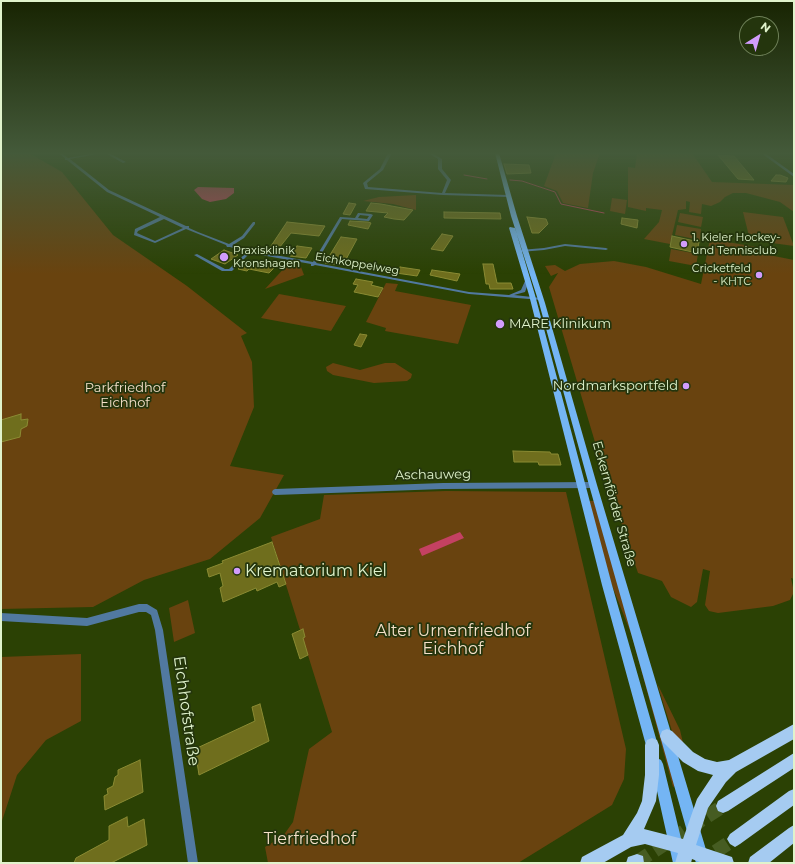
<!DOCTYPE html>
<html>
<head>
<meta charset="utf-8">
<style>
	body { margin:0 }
	#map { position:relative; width:795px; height:864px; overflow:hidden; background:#2b4104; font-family:Montserrat,sans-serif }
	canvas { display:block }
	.frame { position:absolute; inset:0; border:2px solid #e0f3cc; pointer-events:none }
	.north { position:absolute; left:739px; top:16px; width:40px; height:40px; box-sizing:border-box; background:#24350d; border:1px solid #6f8159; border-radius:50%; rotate:37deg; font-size:11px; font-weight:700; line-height:16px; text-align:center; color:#e0f3cc }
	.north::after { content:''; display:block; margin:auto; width:14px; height:18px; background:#d29cfd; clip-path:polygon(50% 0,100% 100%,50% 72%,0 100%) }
</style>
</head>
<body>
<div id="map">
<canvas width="795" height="864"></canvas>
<div class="frame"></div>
<div class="north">N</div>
</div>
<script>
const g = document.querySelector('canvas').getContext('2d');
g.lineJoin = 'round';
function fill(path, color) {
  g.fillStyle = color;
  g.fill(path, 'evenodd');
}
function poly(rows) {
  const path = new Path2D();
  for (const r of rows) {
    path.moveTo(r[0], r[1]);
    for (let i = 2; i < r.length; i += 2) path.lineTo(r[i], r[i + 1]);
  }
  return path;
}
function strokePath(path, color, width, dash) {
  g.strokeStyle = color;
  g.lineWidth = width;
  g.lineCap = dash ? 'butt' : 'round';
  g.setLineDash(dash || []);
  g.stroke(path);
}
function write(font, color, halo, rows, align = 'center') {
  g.font = font + ' Montserrat,sans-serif';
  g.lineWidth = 3.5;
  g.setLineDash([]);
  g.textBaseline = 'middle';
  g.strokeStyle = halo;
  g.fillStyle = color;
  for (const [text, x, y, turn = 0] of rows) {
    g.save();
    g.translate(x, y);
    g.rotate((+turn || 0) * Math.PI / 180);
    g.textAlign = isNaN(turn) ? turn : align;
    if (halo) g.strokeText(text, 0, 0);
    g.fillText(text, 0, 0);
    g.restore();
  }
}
const green = poly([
	[29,153,62,172,113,235,187,286,247,333,241,336,252,362,254,407,230,466,284,475,260,518,210,559,144,580,93,607,1,609,1,154],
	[556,153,600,153,593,173,588,208,563,203,557,191,544,186],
	[637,153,692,153,712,182,794,185,794,212,780,202,746,193,733,193,725,197,720,202,711,206,702,204,701,214,689,212,690,202,686,201,686,209,678,210,670,244,644,239,659,222,662,210,646,208,646,211,628,207,628,167,635,168],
	[416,195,416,210,393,204,363,201,379,197],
	[612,198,627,200,625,214,610,211],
	[743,212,783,217,794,246,750,240],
	[680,213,703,217,701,227,678,222],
	[677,225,701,229,700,240,675,235],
	[710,239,768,249,769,255,794,260,794,579,791,578,794,592,790,600,773,606,718,613,709,611,705,605,710,571,703,569,697,602,691,607,671,597,662,581,638,573,600,459,549,287,558,273,551,276,545,266,555,265,565,271,580,264,614,261,646,267,701,284],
	[671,249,698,254,696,266,669,261],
	[288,264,301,267,304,275,265,289],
	[386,283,398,284,395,291,471,305,458,344,385,331,386,328,366,322],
	[279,294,346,306,331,331,261,318],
	[333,363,360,370,385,363,395,363,412,374,411,378,407,381,374,383,333,375,327,371,326,367],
	[446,491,566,492,626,749,624,779,612,805,518,863,268,863,265,847,283,836,293,822,309,749,332,732,271,537,320,519,324,495],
	[589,501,594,501,676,785,673,787,632,636,611,583],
	[188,600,195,633,174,642,169,608],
	[81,654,81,721,46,740,17,775,1,824,1,657],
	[657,683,680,730,684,747,676,737,672,731]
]);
const water = poly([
	[198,187,234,188,234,193,226,199,210,202,202,199,194,190],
	[460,532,464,538,422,556,419,549]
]);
const stream = poly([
	[464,175,487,179],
	[510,180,522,181,555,192,561,204,604,213]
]);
const building = poly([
	[718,155,734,156,754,180,738,179,718,155],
	[504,164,529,165,531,173,507,174,504,164],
	[776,175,780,175,788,178,786,182,771,181,776,175],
	[349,203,356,204,350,215,343,214,349,203],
	[371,203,381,204,413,210,404,220,394,219,384,217,388,213,366,211,371,203],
	[444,212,500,213,501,219,444,218,444,212],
	[527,217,546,219,548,224,539,233,532,233,527,217],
	[622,218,638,220,637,228,621,224,622,218],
	[350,221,368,222,371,223,368,229,348,225,350,221],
	[287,222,325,226,319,236,291,233,275,253,267,252,287,222],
	[442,234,453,236,443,251,431,249,442,234],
	[672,236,699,242,697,253,670,247,672,236],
	[341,237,357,239,344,263,341,263,340,265,325,263,341,237],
	[297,246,312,248,306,258,290,256,297,246],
	[224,250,238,255,225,264,211,259,224,250],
	[246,261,254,264,274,268,269,273,249,269,247,271,238,269,246,261],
	[483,264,493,264,497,283,511,283,513,289,490,289,489,284,486,284,483,264],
	[400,267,420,270,417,276,396,273,400,267],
	[432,270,460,274,457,281,430,275,432,270],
	[356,279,373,282,371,285,383,288,378,297,354,292,358,285,353,284,356,279],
	[360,334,367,335,361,347,354,345,360,334],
	[21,414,21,420,28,419,27,426,21,429,20,437,1,442,1,420,21,414],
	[513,451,550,452,551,454,558,454,561,465,539,465,538,462,514,462,513,451],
	[272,542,286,584,279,587,277,582,257,591,256,588,223,602,220,588,223,586,220,573,209,577,207,569,223,563,222,561,272,542],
	[303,629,305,637,303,638,308,655,300,659,292,634,303,629],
	[260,704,269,741,199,775,195,749,255,721,252,707,260,704],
	[140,760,143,792,105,810,104,796,108,794,107,789,113,786,115,777,118,775,118,770,140,760],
	[127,817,128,827,144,819,147,845,111,863,74,863,76,858,109,840,109,826,127,817]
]);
const highwayTunnel = poly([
	[637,862,723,806],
	[698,863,735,839]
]);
const minor = poly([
	[58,153,62,153,68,158,96,153,103,153,70,159,109,190,186,226,189,226,189,228,198,232,229,244,242,236,253,222,255,222,255,224,244,238,233,245,243,249,313,262,340,217,355,218,358,213,359,213,371,214,373,215,369,221,368,221,342,219,316,263,469,292,509,295,521,290,525,281,527,280,529,281,525,292,514,295,541,298,543,299,541,300,469,294,315,265,313,266,311,266,311,264,250,253,232,271,222,271,194,255,197,254,225,269,229,269,247,252,230,247,227,247,226,245,186,229,155,243,134,235,135,229,160,217,107,192,67,160,65,160,65,158,58,153],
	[360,215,369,216,367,219,358,218,360,215],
	[164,219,183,228,155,241,137,233,138,231,164,219],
	[105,153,109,153,126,162,123,163,105,153],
	[388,153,392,153,383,170,367,183,368,187,442,193,447,180,438,169,438,159,430,154,417,154,415,153,435,153,434,154,442,159,442,169,451,180,445,193,508,195,510,196,508,197,443,195,365,189,363,183,380,169,388,153],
	[761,153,765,153,794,174,794,177,761,153],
	[565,244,606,248,608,249,606,250,565,246,544,250,520,252,518,251,520,250,544,248,565,244],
	[593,482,595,483,596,485,595,487,593,488,443,489,275,495,273,494,272,492,273,490,275,489,443,483,593,482],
	[139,604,147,604,157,610,163,630,198,863,188,863,155,630,151,615,146,612,139,612,87,626,1,621,1,613,87,618,139,604]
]);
const major = poly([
	[495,153,499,153,517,216,545,303,597,485,710,863,696,863,589,485,539,303,511,216,495,153],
	[510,227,515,228,535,295,612,585,659,749,657,753,653,755,649,753,647,749,602,585,529,295,509,228,510,227],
	[657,758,661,760,663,764,687,863,673,863,651,764,653,760,657,758]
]);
const highway = poly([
	[794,724,794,739,736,772,726,782,708,808,696,845,732,857,734,863,702,863,692,859,691,863,675,863,678,853,645,844,631,847,603,863,580,863,582,857,623,835,637,813,642,801,645,775,645,745,647,740,652,738,657,740,659,745,659,775,656,801,644,829,683,839,697,799,713,775,698,771,683,762,662,741,660,736,662,731,667,729,672,731,693,752,705,759,717,762,729,760,794,724],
	[794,753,794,768,728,811,723,813,718,811,716,806,718,801,794,753],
	[794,789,794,805,740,844,735,847,730,844,727,839,730,834,789,791,794,789],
	[794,825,794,843,769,863,748,863,750,857,789,828,794,825],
	[637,854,643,856,644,863,626,863,628,857,637,854]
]);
const markers = [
	[684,244,4,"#d29cfd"],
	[224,257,5,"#d29cfd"],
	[759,275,4,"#d29cfd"],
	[500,324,5,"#d29cfd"],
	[686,386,4,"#d29cfd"],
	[237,571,4,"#d29cfd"]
];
const farPoinames = [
	["1. Kieler Hockey-",692,238],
	["und Tennisclub",692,251],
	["Praxisklinik",233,251],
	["Kronshagen",233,264],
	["Cricketfeld",751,269,"right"],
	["- KHTC",751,282,"right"]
];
const farStreetnames = [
	["Eichkoppelweg",357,264,10]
];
const poiNames = [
	["MARE Klinikum",509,324],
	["Nordmarksportfeld",678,386,"right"]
];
const parkNames = [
	["Parkfriedhof",125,388],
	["Eichhof",125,403]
];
const streetNames = [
	["Aschauweg",433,475,-1],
	["Eckernförder Straße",614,504,74]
];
const nearPoinames = [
	["Krematorium Kiel",245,571]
];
const nearParknames = [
	["Alter Urnenfriedhof",453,631],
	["Eichhof",453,649],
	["Tierfriedhof",310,839]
];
const nearStreetnames = [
	["Eichhofstraße",186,711,82]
];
fill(green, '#69430f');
fill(water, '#c44162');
strokePath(stream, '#c44162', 1);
fill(building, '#6f6e1d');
strokePath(building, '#8b8b33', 1);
strokePath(highwayTunnel, '#465c22', 14, [14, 7]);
fill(minor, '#5179a0');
fill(major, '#74b5f4');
fill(highway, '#a5cbf1');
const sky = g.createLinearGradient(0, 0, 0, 274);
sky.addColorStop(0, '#182402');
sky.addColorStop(0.56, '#445a3a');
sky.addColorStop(1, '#445a3a00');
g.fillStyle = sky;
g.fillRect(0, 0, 795, 274);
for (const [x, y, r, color] of markers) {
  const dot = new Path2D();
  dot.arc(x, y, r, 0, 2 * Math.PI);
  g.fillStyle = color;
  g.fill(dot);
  strokePath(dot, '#24350d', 1.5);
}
write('11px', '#e0f3cc', '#24350d', farPoinames, 'left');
write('11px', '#e0f3cc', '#24350d', farStreetnames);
write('13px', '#e0f3cc', '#24350d', poiNames, 'left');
write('13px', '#f6e0c9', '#24350d', parkNames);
write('13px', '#e0f3cc', '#24350d', streetNames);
write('16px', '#e0f3cc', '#24350d', nearPoinames, 'left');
write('16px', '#f6e0c9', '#24350d', nearParknames);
write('16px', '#e0f3cc', '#24350d', nearStreetnames);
</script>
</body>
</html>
